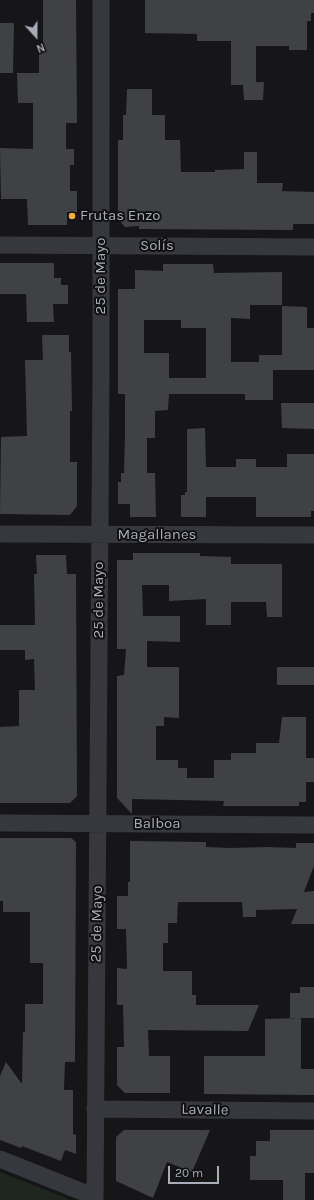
<!DOCTYPE html>
<html>
<head>
<meta charset="utf-8">
<style>
	body { margin:0 }
	#map { position:relative; width:314px; height:1200px; overflow:hidden; background:#161618; font-family:Karla,sans-serif }
	canvas { display:block }
	.north { position:absolute; left:16px; top:16px; width:40px; height:40px; -webkit-text-stroke:3px #111113; paint-order:stroke; rotate:159deg; font-size:11px; font-weight:700; line-height:16px; text-align:center; color:#a8adb8 }
	.north::after { content:''; display:block; margin:auto; width:14px; height:18px; background:#a8adb8; clip-path:polygon(50% 0,100% 100%,50% 72%,0 100%) }
	.scale { position:absolute; left:168px; top:1166px; width:51px; height:18px; box-sizing:border-box; border:2px solid #a8adb8; border-top:0; padding-left:5px; font-size:12px; line-height:14px; white-space:nowrap; color:#a8adb8; -webkit-text-stroke:3px #111113; paint-order:stroke }
</style>
</head>
<body>
<div id="map">
<canvas width="314" height="1200"></canvas>
<div class="north">N</div>
<div class="scale">20 m</div>
</div>
<script>
const g = document.querySelector('canvas').getContext('2d');
g.lineJoin = 'round';
function fill(path, color) {
  g.fillStyle = color;
  g.fill(path, 'evenodd');
}
function poly(rows) {
  const path = new Path2D();
  for (const r of rows) {
    path.moveTo(r[0], r[1]);
    for (let i = 2; i < r.length; i += 2) path.lineTo(r[i], r[i + 1]);
  }
  return path;
}
function strokePath(path, color, width, dash) {
  g.strokeStyle = color;
  g.lineWidth = width;
  g.lineCap = dash ? 'butt' : 'round';
  g.setLineDash(dash || []);
  g.stroke(path);
}
function write(font, color, halo, rows, align = 'center') {
  g.font = font + ' Karla,sans-serif';
  g.lineWidth = 4;
  g.setLineDash([]);
  g.textBaseline = 'middle';
  g.strokeStyle = halo;
  g.fillStyle = color;
  for (const [text, x, y, turn = 0] of rows) {
    g.save();
    g.translate(x, y);
    g.rotate((+turn || 0) * Math.PI / 180);
    g.textAlign = isNaN(turn) ? turn : align;
    if (halo) g.strokeText(text, 0, 0);
    g.fillText(text, 0, 0);
    g.restore();
  }
}
const green = poly([
	[0,1172,66,1198,69,1200,0,1200]
]);
const building = poly([
	[43,0,76,0,77,123,66,123,66,149,74,149,74,165,70,165,70,191,77,191,77,212,67,212,67,225,28,225,27,199,1,199,0,148,33,149,33,103,18,103,17,73,39,73,39,47,43,47],
	[145,0,314,0,314,13,311,13,311,21,307,21,307,50,289,50,289,46,256,46,256,82,264,82,263,100,244,100,243,85,231,85,231,41,197,41,197,34,145,33],
	[0,23,14,23,13,73,0,73],
	[127,89,152,89,152,115,165,115,165,140,180,140,181,172,215,172,215,170,244,169,244,152,257,152,257,183,283,183,282,191,314,192,314,224,293,224,293,230,139,229,139,226,125,227,118,219,118,140,123,140,123,115,126,115],
	[0,263,54,263,54,278,61,278,61,285,68,285,68,304,53,304,54,322,27,322,26,294,0,294],
	[163,264,213,264,214,273,282,272,282,305,250,305,250,319,231,318,231,362,259,362,259,355,282,355,282,306,307,307,307,328,314,328,314,370,273,370,273,400,245,400,245,394,169,394,168,410,155,411,155,438,147,438,147,473,155,473,156,517,130,517,130,504,118,504,118,482,121,482,121,473,124,473,125,434,125,394,118,394,118,289,135,289,135,270,163,271],
	[144,320,181,320,181,328,206,328,206,378,169,378,169,353,144,353],
	[42,335,69,335,69,352,71,352,72,411,70,411,70,462,77,462,77,506,70,515,0,514,1,437,27,436,25,360,43,360],
	[281,403,314,403,314,429,282,428],
	[205,428,206,467,236,467,236,459,256,459,256,467,287,467,287,454,314,454,314,511,311,511,311,517,256,517,256,497,206,497,206,517,181,517,181,495,185,495,185,492,187,492,187,429],
	[133,553,200,553,200,556,231,557,231,564,282,564,282,617,267,617,266,602,231,602,231,625,206,625,206,599,169,601,169,585,142,585,143,616,180,616,180,642,147,641,147,667,179,667,179,718,164,717,164,726,156,726,156,760,178,760,178,768,187,768,187,778,214,778,214,760,231,760,231,753,256,753,256,743,279,743,282,717,306,717,306,758,314,758,314,782,306,782,306,802,299,802,299,806,223,806,224,801,132,799,132,814,117,798,117,676,124,675,126,649,117,649,117,560,133,560],
	[36,555,66,555,67,574,76,574,77,796,70,803,0,803,0,727,19,726,19,690,35,690,34,659,25,660,25,650,0,650,0,625,35,625,34,574,37,574],
	[277,667,314,667,314,685,277,685],
	[0,838,71,838,76,842,75,1062,65,1062,64,1090,73,1090,73,1134,76,1135,76,1154,65,1150,61,1161,22,1146,21,1148,0,1140,0,1076,6,1062,22,1084,23,1032,25,1032,25,1004,43,1004,43,963,30,963,30,912,3,912,3,901,0,901],
	[130,841,206,842,206,847,230,848,267,847,296,848,296,843,314,843,314,866,304,892,314,891,314,924,291,924,297,909,256,910,256,917,243,917,242,902,178,902,177,923,168,923,168,943,163,943,163,971,192,971,192,995,196,995,196,1005,259,1005,248,1031,148,1030,149,1056,170,1056,170,1093,125,1093,117,1085,117,1047,124,1047,123,1005,117,1005,117,968,127,969,126,929,117,929,117,896,128,896,128,882,130,882],
	[300,987,314,987,314,1018,290,1018,290,993,300,993],
	[301,1018,301,1069,314,1069,314,1095,204,1094,204,1056,265,1056,265,1019],
	[124,1130,210,1130,192,1172,167,1162,153,1198,116,1181,116,1137],
	[270,1130,314,1130,314,1173,305,1173,305,1200,283,1200,283,1180,250,1180,250,1156,256,1156,256,1141,270,1141]
]);
const street = poly([
	[0,245,314,247],
	[0,534,314,535],
	[0,823,314,825],
	[95,1109,314,1111],
	[0,1159,95,1197],
	[95,1200,101,376,101,0]
]);
const markers = [
	[72,216,4,"#f2b134"]
];
const poiNames = [
	["Frutas Enzo",80,216]
];
const streetNames = [
	["Solís",157,246],
	["25 de Mayo",101,276,-90],
	["Magallanes",157,535],
	["25 de Mayo",99,600,-90],
	["Balboa",157,824],
	["25 de Mayo",97,924,-89],
	["Lavalle",205,1110,1]
];
fill(green, '#1e261f');
fill(building, '#404145');
strokePath(street, '#37383d', 17);
for (const [x, y, r, color] of markers) {
  const dot = new Path2D();
  dot.arc(x, y, r, 0, 2 * Math.PI);
  g.fillStyle = color;
  g.fill(dot);
  strokePath(dot, '#111113', 1.5);
}
write('15px', '#a8adb8', '#111113', poiNames, 'left');
write('15px', '#a8adb8', '#111113', streetNames);
</script>
</body>
</html>
